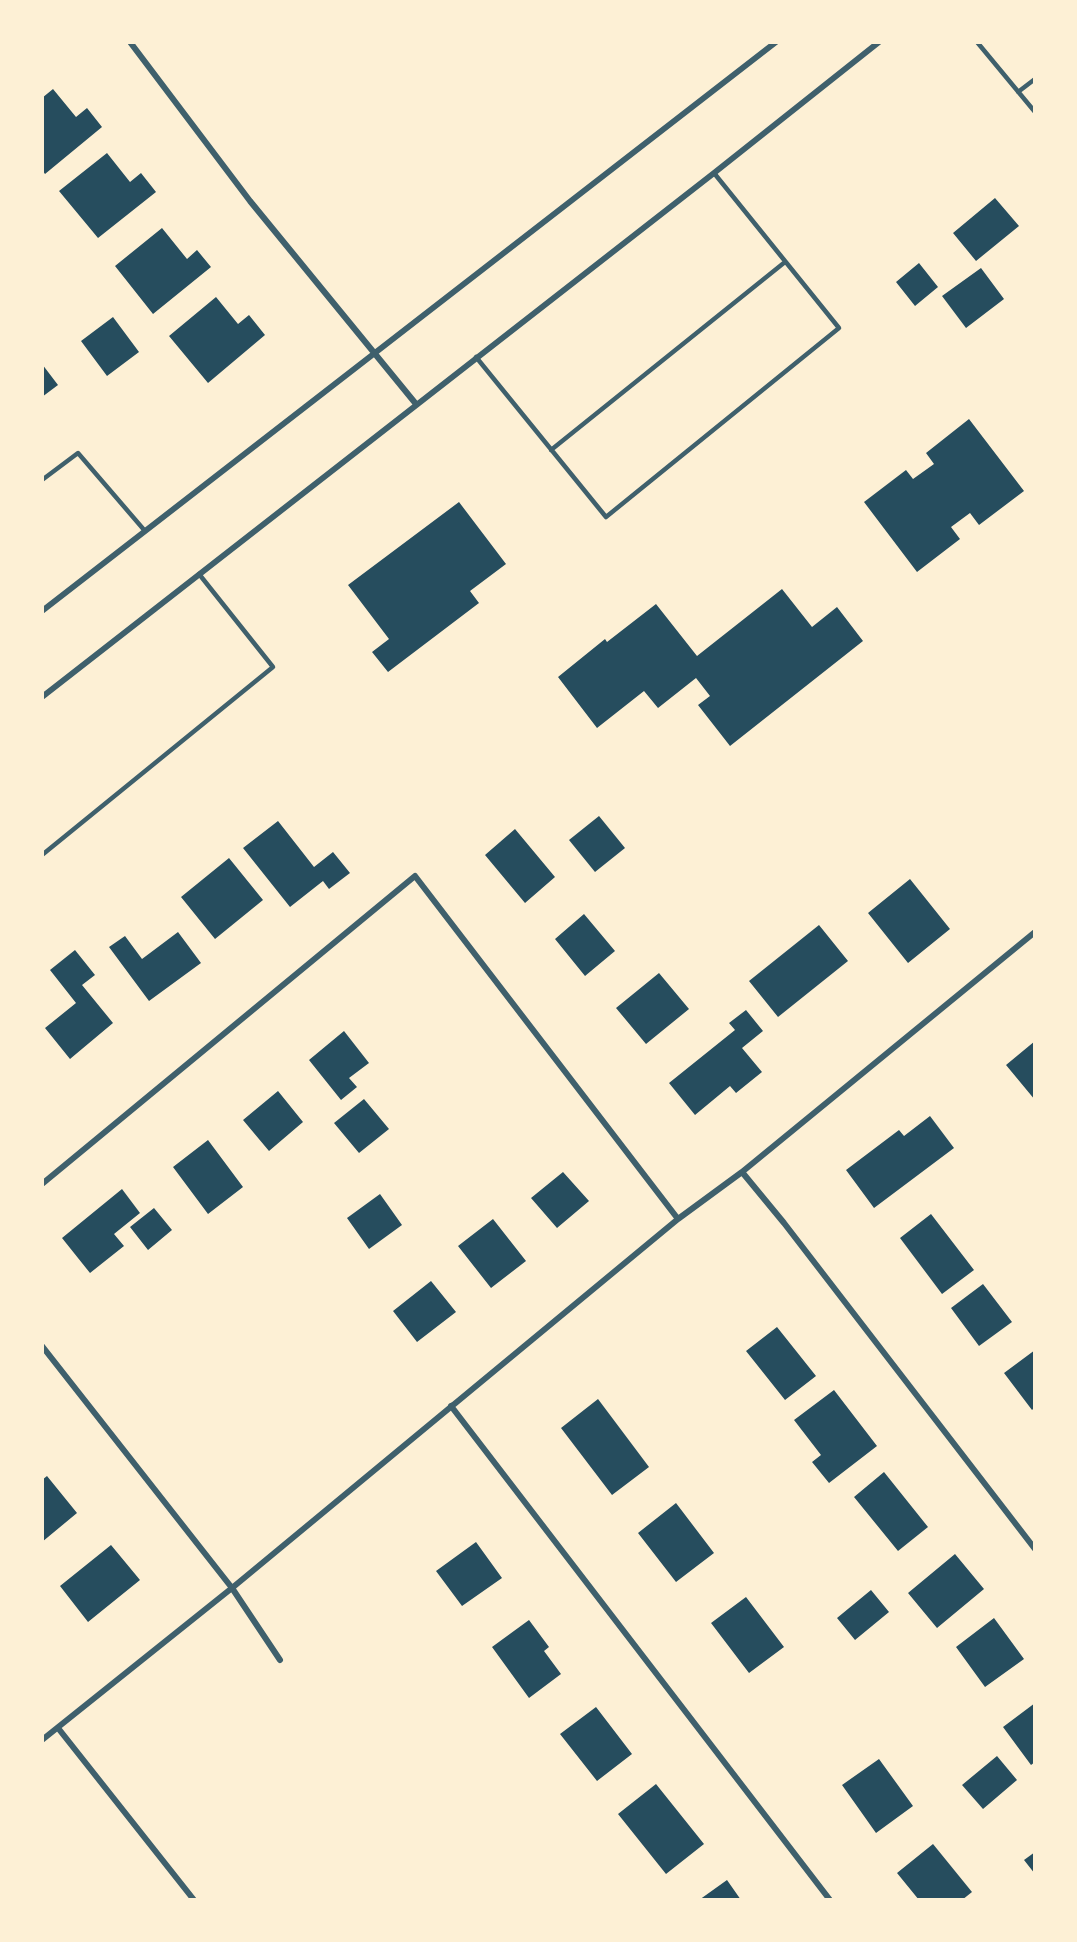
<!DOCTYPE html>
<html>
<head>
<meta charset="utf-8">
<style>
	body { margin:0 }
	#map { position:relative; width:1077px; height:1942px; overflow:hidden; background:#fdf0d5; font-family:"Open Sans",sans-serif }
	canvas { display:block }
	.frame { position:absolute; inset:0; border:44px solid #fdf0d5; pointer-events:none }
</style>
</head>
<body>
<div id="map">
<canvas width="1077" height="1942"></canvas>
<div class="frame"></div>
</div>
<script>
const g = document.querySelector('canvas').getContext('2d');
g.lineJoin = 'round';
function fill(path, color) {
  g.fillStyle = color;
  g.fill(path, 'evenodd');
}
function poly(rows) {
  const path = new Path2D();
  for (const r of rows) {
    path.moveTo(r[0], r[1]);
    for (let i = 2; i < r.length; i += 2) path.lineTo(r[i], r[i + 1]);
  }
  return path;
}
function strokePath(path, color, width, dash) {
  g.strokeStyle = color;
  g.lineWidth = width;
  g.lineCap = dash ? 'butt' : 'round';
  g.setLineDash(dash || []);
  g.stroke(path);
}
const building = poly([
	[53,89,76,117,87,108,102,127,45,174,42,170,42,98],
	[107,153,130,182,141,173,156,192,98,238,59,191],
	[995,198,1019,226,976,261,953,233],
	[162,228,187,259,197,250,211,267,153,314,115,266],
	[919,263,938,287,915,306,896,282],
	[981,268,1004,299,966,328,942,296],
	[216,297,238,324,249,315,265,335,208,383,169,336],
	[113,317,139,352,107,376,81,341],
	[42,364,58,385,42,397],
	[969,419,1024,491,979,525,970,513,951,527,960,539,917,572,864,502,906,470,913,479,934,464,926,453],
	[459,502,506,564,470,591,479,603,388,672,372,652,389,639,348,585],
	[782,589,812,627,837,607,863,641,730,746,698,705,710,696,696,678,658,708,644,691,597,728,558,677,605,639,607,642,656,604,697,656],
	[599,816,625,848,595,872,569,840],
	[278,821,314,867,333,852,350,873,329,889,323,881,290,907,243,848],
	[515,829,555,877,525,903,485,855],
	[229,858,263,900,215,939,181,897],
	[910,879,950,929,908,963,868,913],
	[584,914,615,951,585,976,555,939],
	[819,925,848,961,778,1017,749,981],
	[178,932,201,963,149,1001,109,947,125,936,142,959],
	[75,950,95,975,82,985,113,1023,70,1059,45,1028,76,1003,50,970],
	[659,973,689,1009,646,1044,616,1008],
	[746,1010,763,1031,742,1048,762,1072,736,1093,730,1086,695,1115,669,1083,735,1030,729,1023],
	[344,1031,369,1063,349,1078,357,1087,341,1100,309,1060],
	[1035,1041,1035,1100,1006,1065],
	[278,1091,303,1122,269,1151,243,1120],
	[364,1099,389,1129,359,1153,334,1123],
	[930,1116,954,1148,874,1208,846,1170,899,1130,904,1136],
	[208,1140,243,1187,208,1214,173,1167],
	[563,1172,589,1201,557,1228,531,1198],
	[122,1189,140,1213,114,1234,124,1246,90,1273,62,1238],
	[380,1194,402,1225,369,1249,347,1218],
	[154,1208,172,1230,148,1250,130,1227],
	[931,1214,974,1270,942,1294,900,1238],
	[493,1219,526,1261,491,1288,458,1246],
	[431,1281,456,1312,417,1342,393,1311],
	[983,1284,1012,1322,979,1346,951,1308],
	[777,1327,816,1376,785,1400,746,1351],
	[1035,1350,1035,1407,1032,1410,1004,1373],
	[834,1390,877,1446,829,1483,812,1462,821,1455,794,1420],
	[598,1399,649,1467,612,1495,561,1428],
	[884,1472,928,1527,898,1551,854,1497],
	[47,1476,77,1513,42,1542,42,1480],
	[676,1503,714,1553,676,1582,638,1533],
	[476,1542,502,1578,462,1606,436,1571],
	[111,1545,140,1580,88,1622,60,1586],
	[955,1554,984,1589,937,1628,908,1593],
	[871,1590,889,1612,855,1640,837,1618],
	[746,1597,784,1647,749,1673,711,1623],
	[994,1618,1024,1659,985,1687,956,1647],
	[529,1620,549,1647,544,1651,561,1674,529,1698,492,1647],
	[1035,1703,1035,1762,1031,1765,1003,1727],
	[596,1707,632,1754,597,1781,560,1734],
	[997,1756,1017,1780,983,1809,962,1785],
	[879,1759,913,1806,876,1833,842,1785],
	[656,1784,704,1844,666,1874,618,1814],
	[933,1844,972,1892,962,1900,919,1900,897,1873],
	[1035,1852,1035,1874,1024,1860],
	[727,1880,741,1900,699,1900]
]);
const service = poly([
	[977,42,1035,112],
	[1018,92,1035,79],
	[476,357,606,517,839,328,714,173],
	[551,450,785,262],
	[42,480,78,453,145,531],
	[42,855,273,667,199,574]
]);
const minor = poly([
	[130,42,250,201,416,404],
	[42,611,776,42],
	[42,697,714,173,879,42],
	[742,1172,784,1223,1035,1549],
	[42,1184,415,876,678,1219],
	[42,1346,232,1588,280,1660],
	[451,1406,830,1900],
	[58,1728,194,1900],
	[42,1740,232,1588,678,1219,742,1172,1035,932]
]);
fill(building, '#264d5e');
strokePath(service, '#3f606c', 4.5);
strokePath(minor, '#3f606c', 6);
</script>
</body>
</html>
